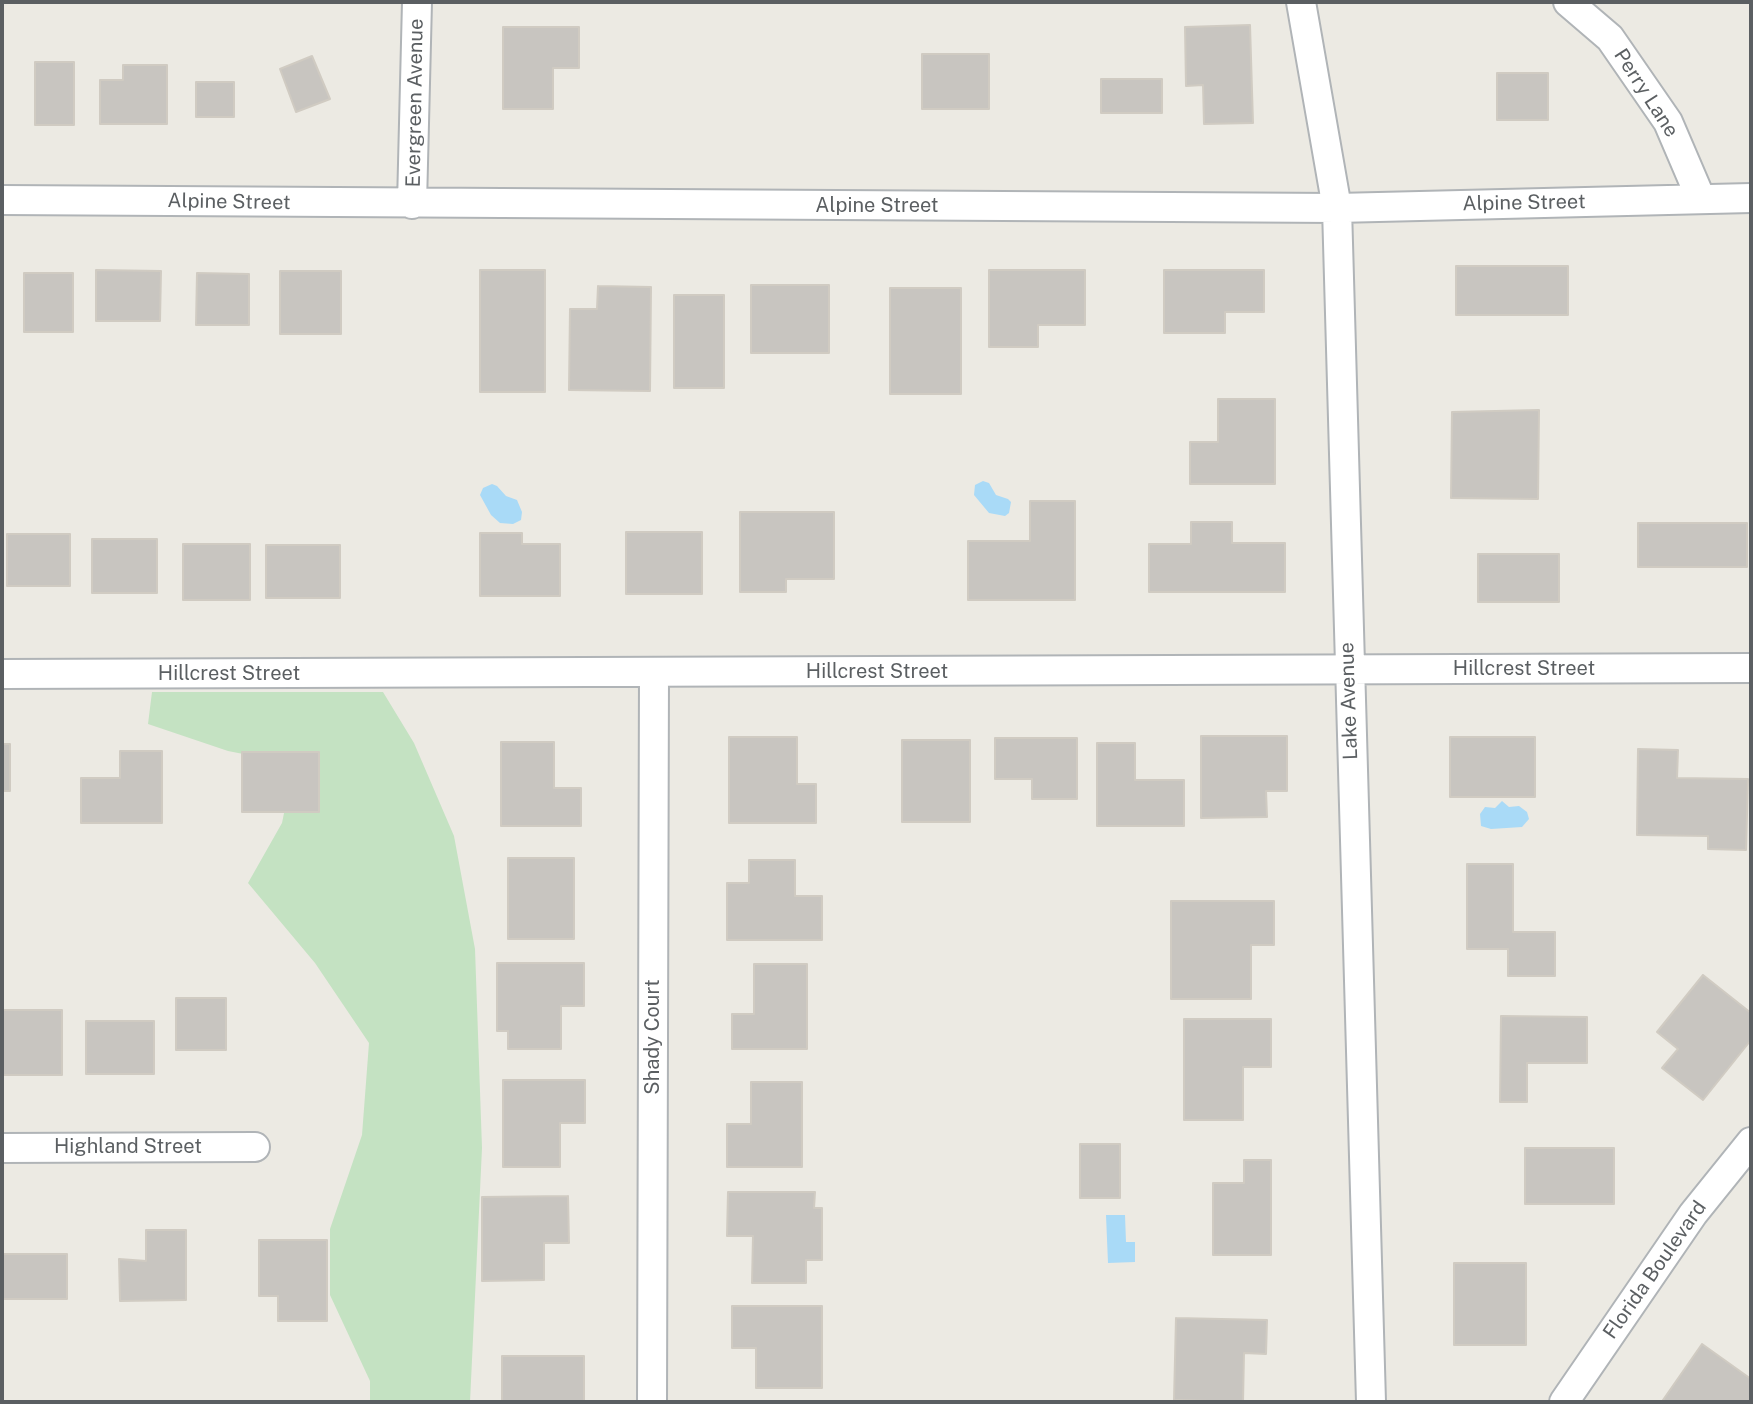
<!DOCTYPE html>
<html>
<head>
<meta charset="utf-8">
<style>
	body { margin:0 }
	#map { position:relative; width:1753px; height:1404px; overflow:hidden; background:#eceae3; font-family:"Public Sans",sans-serif }
	canvas { display:block }
	.frame { position:absolute; inset:0; border:4px solid #5b5f62; pointer-events:none }
</style>
</head>
<body>
<div id="map">
<canvas width="1753" height="1404"></canvas>
<div class="frame"></div>
</div>
<script>
const g = document.querySelector('canvas').getContext('2d');
g.lineJoin = 'round';
function fill(path, color) {
  g.fillStyle = color;
  g.fill(path, 'evenodd');
}
function poly(rows) {
  const path = new Path2D();
  for (const r of rows) {
    path.moveTo(r[0], r[1]);
    for (let i = 2; i < r.length; i += 2) path.lineTo(r[i], r[i + 1]);
  }
  return path;
}
function strokePath(path, color, width, dash) {
  g.strokeStyle = color;
  g.lineWidth = width;
  g.lineCap = dash ? 'butt' : 'round';
  g.setLineDash(dash || []);
  g.stroke(path);
}
function write(font, color, halo, rows, align = 'center') {
  g.font = font + ' "Public Sans",sans-serif';
  g.lineWidth = 6;
  g.setLineDash([]);
  g.textBaseline = 'middle';
  g.strokeStyle = halo;
  g.fillStyle = color;
  for (const [text, x, y, turn = 0] of rows) {
    g.save();
    g.translate(x, y);
    g.rotate((+turn || 0) * Math.PI / 180);
    g.textAlign = isNaN(turn) ? turn : align;
    if (halo) g.strokeText(text, 0, 0);
    g.fillText(text, 0, 0);
    g.restore();
  }
}
const green = poly([
	[152,692,383,692,414,743,454,836,475,949,482,1148,470,1402,370,1402,370,1381,330,1295,330,1229,362,1135,369,1043,315,963,248,883,282,823,294,764,228,751,148,724]
]);
const water = poly([
	[983,481,989,483,996,495,1008,499,1011,502,1009,513,1005,516,989,513,974,495,975,485],
	[492,484,497,486,506,496,517,500,522,512,521,520,513,524,500,523,491,515,480,495,483,488],
	[1502,801,1509,807,1519,806,1527,812,1529,819,1522,827,1491,829,1481,826,1480,814,1485,807,1495,808],
	[1106,1215,1125,1215,1126,1242,1135,1242,1135,1262,1108,1263]
]);
const building = poly([
	[1250,25,1253,123,1204,124,1203,85,1186,86,1185,27,1250,25],
	[503,27,579,27,579,68,553,68,553,109,503,109,503,27],
	[922,54,989,54,989,109,922,109,922,54],
	[312,56,330,99,296,112,280,69,312,56],
	[35,62,74,62,74,125,35,125,35,62],
	[123,65,167,65,167,124,100,124,100,80,123,80,123,65],
	[1497,73,1548,73,1548,120,1497,120,1497,73],
	[1101,79,1162,79,1162,113,1101,113,1101,79],
	[196,82,234,82,234,117,196,117,196,82],
	[1456,266,1568,266,1568,315,1456,315,1456,266],
	[96,270,161,271,160,321,96,321,96,270],
	[480,270,545,270,545,392,480,392,480,270],
	[989,270,1085,270,1085,325,1038,325,1038,347,989,347,989,270],
	[1164,270,1264,270,1264,312,1225,312,1225,333,1164,333,1164,270],
	[280,271,341,271,341,334,280,334,280,271],
	[24,273,73,273,73,332,24,332,24,273],
	[197,273,249,274,249,325,196,325,197,273],
	[751,285,829,285,829,353,751,353,751,285],
	[598,286,651,287,650,391,569,390,570,309,597,309,598,286],
	[890,288,961,288,961,394,890,394,890,288],
	[674,295,724,295,724,388,674,388,674,295],
	[1218,399,1275,399,1275,484,1190,484,1190,442,1218,442,1218,399],
	[1539,410,1538,499,1451,498,1452,412,1539,410],
	[1030,501,1075,501,1075,600,968,600,968,541,1030,541,1030,501],
	[740,512,834,512,834,579,786,579,786,592,740,592,740,512],
	[1191,522,1232,522,1232,543,1285,543,1285,592,1149,592,1149,544,1191,544,1191,522],
	[1638,523,1747,523,1747,567,1638,567,1638,523],
	[626,532,702,532,702,594,626,594,626,532],
	[480,533,522,533,522,544,560,544,560,596,480,596,480,533],
	[7,534,70,534,70,586,7,586,7,534],
	[92,539,157,539,157,593,92,593,92,539],
	[183,544,250,544,250,600,183,600,183,544],
	[266,545,340,545,340,598,266,598,266,545],
	[1478,554,1559,554,1559,602,1478,602,1478,554],
	[1201,736,1287,736,1287,791,1266,791,1267,817,1201,818,1201,736],
	[729,737,797,737,797,784,816,784,816,823,729,823,729,737],
	[1450,737,1535,737,1535,797,1450,797,1450,737],
	[995,738,1077,738,1077,799,1032,799,1032,779,995,779,995,738],
	[902,740,970,740,970,822,902,822,902,740],
	[501,742,554,742,554,788,581,788,581,826,501,826,501,742],
	[1097,743,1135,743,1135,780,1184,780,1184,826,1097,826,1097,743],
	[2,744,10,744,10,791,2,791,2,744],
	[1638,749,1678,750,1677,778,1748,779,1746,850,1708,849,1708,836,1637,835,1638,749],
	[120,751,162,751,162,823,81,823,81,778,120,778,120,751],
	[242,752,319,752,319,812,242,812,242,752],
	[508,858,574,858,574,939,508,939,508,858],
	[749,860,795,860,795,896,822,896,822,940,727,940,727,883,749,883,749,860],
	[1467,864,1513,864,1513,932,1555,932,1555,976,1508,976,1508,949,1467,949,1467,864],
	[1171,901,1274,901,1274,945,1251,945,1251,999,1171,999,1171,901],
	[497,963,584,963,584,1006,561,1006,561,1049,508,1049,508,1031,497,1031,497,963],
	[754,964,807,964,807,1049,732,1049,732,1014,754,1014,754,964],
	[1703,975,1751,1013,1751,1040,1703,1100,1662,1068,1678,1049,1657,1032,1703,975],
	[176,998,226,998,226,1050,176,1050,176,998],
	[2,1010,62,1010,62,1075,2,1075,2,1010],
	[1501,1016,1587,1017,1587,1063,1527,1063,1527,1102,1500,1102,1501,1016],
	[1184,1019,1271,1019,1271,1067,1243,1067,1243,1120,1184,1120,1184,1019],
	[86,1021,154,1021,154,1074,86,1074,86,1021],
	[503,1080,585,1080,585,1123,560,1123,560,1167,503,1167,503,1080],
	[751,1082,802,1082,802,1167,727,1167,727,1124,751,1124,751,1082],
	[1080,1144,1120,1144,1120,1198,1080,1198,1080,1144],
	[1525,1148,1614,1148,1614,1204,1525,1204,1525,1148],
	[1244,1160,1271,1160,1271,1255,1213,1255,1213,1183,1244,1183,1244,1160],
	[728,1192,815,1192,814,1208,822,1208,822,1260,806,1260,806,1283,752,1283,753,1236,727,1236,728,1192],
	[568,1196,569,1243,544,1243,544,1280,482,1281,482,1197,568,1196],
	[146,1230,186,1230,186,1300,120,1301,119,1259,146,1261,146,1230],
	[259,1240,327,1240,327,1321,278,1321,278,1296,259,1296,259,1240],
	[2,1254,67,1254,67,1299,2,1299,2,1254],
	[1454,1263,1526,1263,1526,1345,1454,1345,1454,1263],
	[732,1306,822,1306,822,1388,756,1388,756,1348,732,1348,732,1306],
	[1176,1318,1267,1320,1266,1354,1244,1353,1243,1402,1174,1400,1176,1318],
	[1702,1344,1751,1379,1751,1402,1667,1402,1663,1400,1702,1344],
	[502,1356,584,1356,584,1401,502,1401,502,1356]
]);
const street = poly([
	[1301,2,1337,208,1371,1402],
	[1568,2,1610,38,1668,122,1701,199],
	[2,200,1337,208,1751,198],
	[412,204,417,2],
	[2,674,1751,668],
	[2,1148,255,1147],
	[652,1402,654,673],
	[1564,1402,1693,1214,1751,1142]
]);
const streetNames = [
	["Perry Lane",1646,93,57],
	["Evergreen Avenue",415,103,-89],
	["Alpine Street",229,202,1],
	["Alpine Street",1524,203,-1],
	["Alpine Street",877,206],
	["Hillcrest Street",1524,669],
	["Hillcrest Street",877,672],
	["Hillcrest Street",229,674],
	["Lake Avenue",1349,701,-92],
	["Shady Court",653,1037,-90],
	["Highland Street",128,1147],
	["Florida Boulevard",1655,1270,-55]
];
fill(green, '#c4e2c2');
fill(water, '#a9daf7');
fill(building, '#c8c5c0');
strokePath(building, '#d0cbc2', 2);
strokePath(street, '#b0b4b7', 32);
strokePath(street, '#fff', 28);
write('20px', '#5b5f62', '#fff', streetNames);
</script>
</body>
</html>
